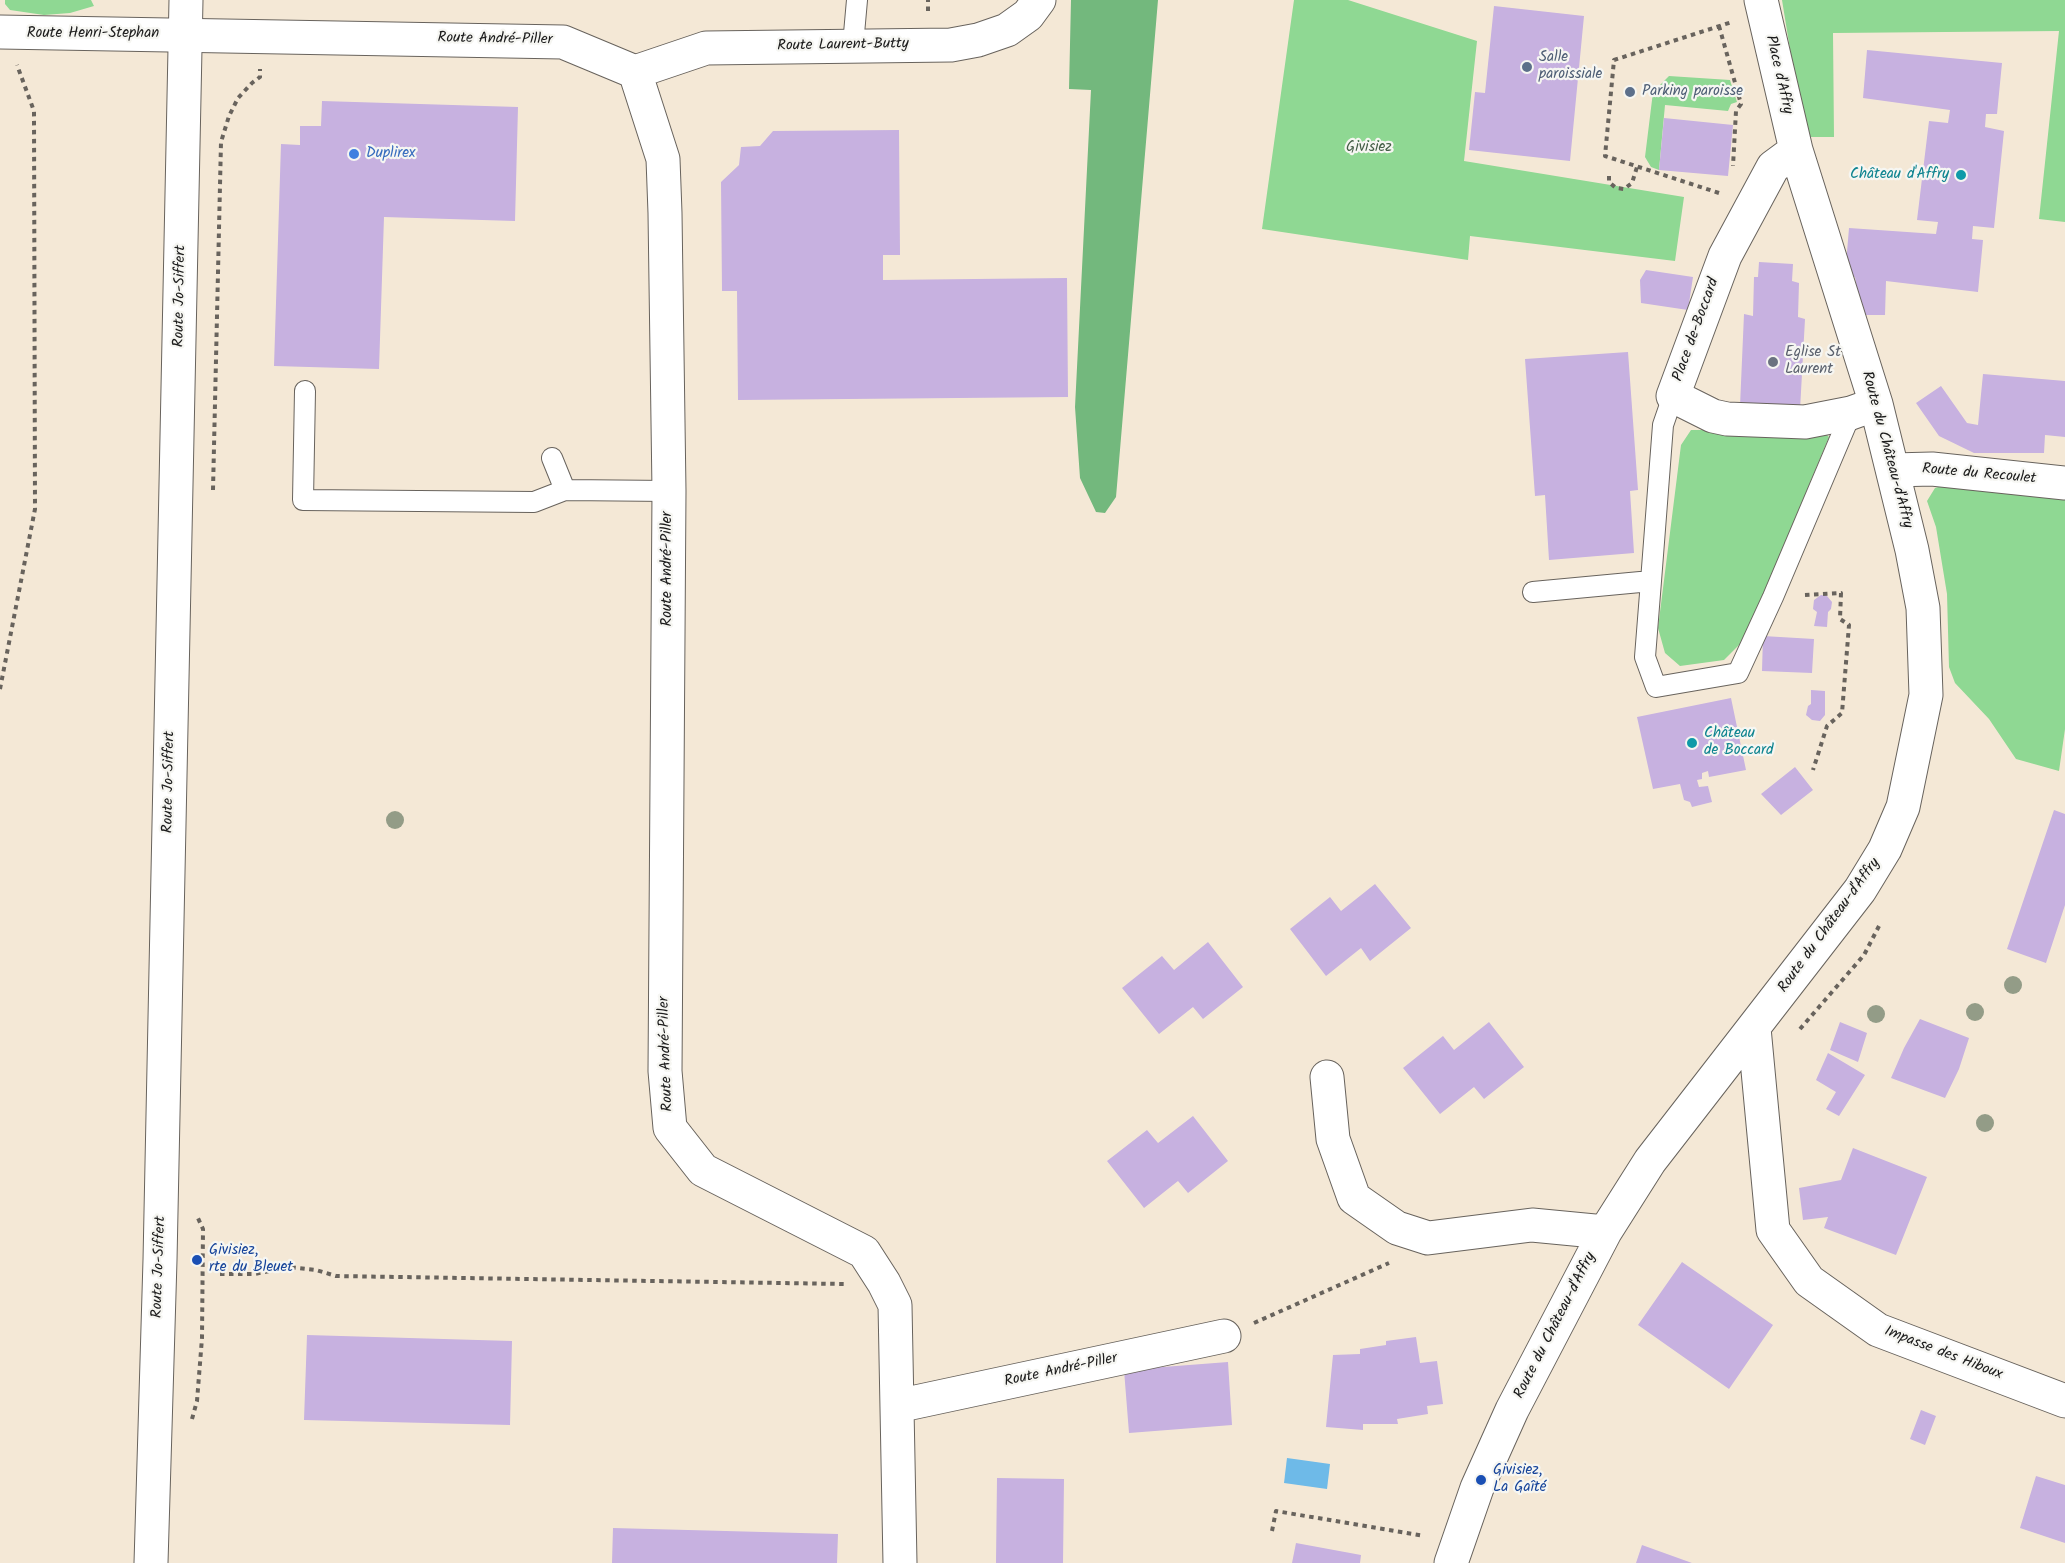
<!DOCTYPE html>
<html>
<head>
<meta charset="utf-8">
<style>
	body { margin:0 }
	canvas { display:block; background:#f4e8d6 }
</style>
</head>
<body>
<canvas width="2065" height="1563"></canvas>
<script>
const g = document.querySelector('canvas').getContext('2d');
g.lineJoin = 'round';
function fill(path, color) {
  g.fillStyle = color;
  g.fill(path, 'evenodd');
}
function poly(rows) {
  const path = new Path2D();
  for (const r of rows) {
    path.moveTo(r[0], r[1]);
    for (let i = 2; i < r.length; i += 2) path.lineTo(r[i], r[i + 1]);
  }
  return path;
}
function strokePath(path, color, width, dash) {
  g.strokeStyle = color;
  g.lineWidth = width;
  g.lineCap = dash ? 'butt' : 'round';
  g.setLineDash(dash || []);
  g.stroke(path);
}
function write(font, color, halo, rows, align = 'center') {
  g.font = font + ' Kalam,sans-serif';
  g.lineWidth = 4.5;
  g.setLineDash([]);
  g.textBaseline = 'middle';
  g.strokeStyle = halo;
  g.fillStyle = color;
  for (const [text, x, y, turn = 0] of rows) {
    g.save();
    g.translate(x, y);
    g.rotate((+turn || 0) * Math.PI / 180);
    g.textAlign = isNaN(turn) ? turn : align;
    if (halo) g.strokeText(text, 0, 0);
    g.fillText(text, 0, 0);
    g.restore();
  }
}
const green = poly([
	[5,0,91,0,94,6,70,13,44,15,10,10,5,4],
	[1294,0,1348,0,1477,41,1464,161,1684,197,1675,261,1470,236,1468,260,1262,229],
	[1782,0,2065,0,2065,222,2039,219,2059,31,1833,33,1834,137,1810,137,1795,80],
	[1669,76,1730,80,1737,102,1731,104,1728,111,1665,105,1659,170,1651,167,1645,157,1653,92],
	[1821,429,1829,437,1745,639,1724,660,1680,666,1665,653,1658,628,1681,445,1691,430],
	[1951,483,2065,494,2065,729,2059,771,2016,759,1989,719,1955,683,1949,667,1947,594,1936,527,1927,501,1935,488]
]);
const forest = poly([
	[1071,0,1158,0,1116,497,1105,513,1096,512,1080,478,1075,407,1091,90,1069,89]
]);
const water = poly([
	[1287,1458,1330,1464,1327,1489,1284,1483]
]);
const building = poly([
	[1494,6,1584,16,1570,161,1469,150,1475,92,1485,93],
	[1867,50,2002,63,1997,114,1986,114,1985,127,2004,131,1994,228,1973,226,1972,239,1983,240,1978,292,1886,281,1885,315,1861,315,1855,277,1845,276,1849,228,1936,234,1938,222,1917,220,1929,121,1948,123,1950,110,1863,98],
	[322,101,518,107,515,221,384,217,379,369,274,366,281,144,300,145,300,126,321,126],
	[1664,118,1733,125,1728,176,1659,170],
	[899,130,900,255,883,255,883,280,1067,278,1068,397,738,400,737,291,722,291,721,182,739,165,741,147,760,146,773,131],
	[1759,262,1793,264,1792,281,1799,283,1798,317,1805,319,1800,410,1740,406,1744,314,1753,316,1754,277,1758,277],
	[1646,270,1693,277,1688,310,1641,303,1640,280],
	[1628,352,1638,490,1630,491,1634,553,1549,560,1545,495,1535,496,1525,359],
	[1983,374,2065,381,2065,437,2045,435,2044,453,1974,453,1939,436,1916,403,1941,386,1967,423,1978,425],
	[1821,595,1827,596,1832,602,1831,609,1828,612,1827,627,1814,626,1817,612,1813,609,1814,600],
	[1763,636,1814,639,1812,673,1762,671],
	[1811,690,1825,691,1825,715,1820,721,1812,720,1806,715,1808,706,1811,704],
	[1731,698,1746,770,1709,777,1708,771,1702,773,1702,779,1697,780,1699,787,1708,786,1712,802,1692,807,1690,802,1684,800,1680,784,1653,789,1637,717],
	[1795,767,1813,790,1781,815,1761,794],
	[2054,810,2065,814,2065,905,2046,963,2007,949],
	[1375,884,1411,928,1370,961,1361,948,1326,976,1290,929,1330,897,1341,911],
	[1208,942,1243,987,1203,1019,1193,1007,1159,1034,1122,988,1162,956,1174,970],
	[1920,1019,1969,1038,1959,1069,1945,1098,1891,1078,1904,1048],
	[1489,1022,1524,1067,1484,1099,1474,1087,1440,1114,1403,1068,1443,1036,1454,1050],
	[1840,1022,1867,1033,1858,1062,1830,1050],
	[1828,1053,1865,1075,1839,1116,1826,1109,1836,1092,1816,1080],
	[1193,1116,1228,1161,1188,1193,1178,1181,1144,1208,1107,1161,1147,1130,1158,1143],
	[1853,1148,1927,1177,1896,1255,1824,1228,1828,1217,1803,1220,1799,1188,1841,1180],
	[1682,1262,1773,1325,1729,1389,1638,1325],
	[307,1335,512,1341,510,1425,304,1420],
	[1416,1337,1420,1363,1437,1361,1443,1404,1427,1406,1428,1414,1397,1419,1398,1424,1363,1424,1363,1430,1326,1427,1333,1355,1360,1354,1360,1349,1386,1345,1386,1341],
	[1228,1362,1232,1425,1129,1433,1124,1370],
	[1921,1410,1936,1416,1925,1445,1910,1439],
	[2036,1476,2065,1485,2065,1543,2020,1528],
	[997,1478,1064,1479,1063,1563,996,1563],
	[613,1528,838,1534,837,1563,612,1563],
	[1296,1543,1361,1555,1360,1563,1292,1563],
	[1642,1545,1692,1563,1636,1563]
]);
const path = poly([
	[928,11,928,0],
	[1719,26,1741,104,1736,111,1733,166],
	[1609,176,1609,182,1616,188,1624,189,1632,183,1637,167],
	[1719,193,1605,156,1614,60,1732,22],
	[213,490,221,142,229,116,238,98,252,83,260,77,260,69],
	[1805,595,1841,593,1840,619,1849,625,1842,713,1827,726,1813,770],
	[0,689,35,509,34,111,17,65],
	[1800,1029,1864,955,1879,926],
	[220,1274,255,1274,289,1267,316,1270,336,1276,844,1284],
	[1254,1323,1389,1263],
	[192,1419,197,1401,202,1338,203,1229,197,1216],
	[1272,1531,1276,1511,1424,1536]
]);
const service = poly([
	[853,45,857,0],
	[305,391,303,500,534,502,565,490],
	[552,458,565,490,669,491],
	[1651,581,1645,657,1656,687,1738,673,1773,597,1851,413],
	[1533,592,1651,581,1663,425,1673,396]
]);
const minor = poly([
	[0,32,563,42,635,72,663,159,665,213,669,491,665,1071,670,1128,703,1170,864,1252,884,1283,895,1305,900,1563],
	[635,72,706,48,951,45,978,40,1007,30,1028,15,1039,0],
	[1796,150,1773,167,1725,256,1673,396,1713,416,1727,419,1805,422,1851,413,1876,404],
	[1893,470,1932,469,2065,483],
	[1754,1028,1773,1230,1809,1281,1878,1330,2065,1401],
	[1327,1077,1333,1139,1354,1198,1397,1228,1428,1238,1532,1225,1605,1232],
	[897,1406,1224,1336],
	[1451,1563,1477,1488,1512,1410,1605,1232,1650,1161,1860,890,1885,849,1903,807,1926,695,1923,608,1912,550,1876,404,1796,150,1761,0]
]);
const secondary = poly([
	[151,1563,160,1260,186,0]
]);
const trees = [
	[395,820],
	[2013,985],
	[1975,1012],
	[1876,1014],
	[1985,1123]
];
const markers = [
	[1527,67,6,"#5c6f8a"],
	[1630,92,6,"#5c6f8a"],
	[354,154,6,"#3f7fe0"],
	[1961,175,6,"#0f9aa8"],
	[1773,362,6,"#6b7280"],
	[1692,743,6,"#0f9aa8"],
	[197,1260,6,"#1a4fb4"],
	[1481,1480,6,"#1a4fb4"]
];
const streetNames = [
	["Route Henri-Stephan",93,34],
	["Route André-Piller",495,40,1],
	["Route Laurent-Butty",843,46,-1],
	["Place d'Affry",1778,75,77],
	["Route Jo-Siffert",181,296,-89],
	["Place de-Boccard",1697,330,-70],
	["Route du Château-d'Affry",1886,450,75],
	["Route du Recoulet",1979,475,5],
	["Route André-Piller",668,569,-90],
	["Route Jo-Siffert",170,782,-89],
	["Route du Château-d'Affry",1830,926,-54],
	["Route André-Piller",667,1054,-92],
	["Route Jo-Siffert",160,1267,-88],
	["Route du Château-d'Affry",1556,1326,-63],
	["Impasse des Hiboux",1943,1354,21],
	["Route André-Piller",1061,1371,-12]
];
const serviceNames = [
	["Salle",1539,58],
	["paroissiale",1539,75],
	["Parking paroisse",1642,92]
];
const parkNames = [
	["Givisiez",1369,148]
];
const shopNames = [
	["Duplirex",366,154]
];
const cultureNames = [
	["Château d'Affry",1949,175],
	["Château",1704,734,"left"],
	["de Boccard",1704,751,"left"]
];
const worshipNames = [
	["Eglise St",1785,353],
	["Laurent",1785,370]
];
const transitNames = [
	["Givisiez,",209,1251],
	["rte du Bleuet",209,1268],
	["Givisiez,",1493,1471],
	["La Gaîté",1493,1488]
];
fill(green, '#8fd893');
fill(forest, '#73b87d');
fill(water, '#6ebae8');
fill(building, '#c7b1e0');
strokePath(service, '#68635d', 22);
strokePath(minor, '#68635d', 35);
strokePath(secondary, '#68635d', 35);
strokePath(path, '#68635d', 4, [4.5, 4.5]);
strokePath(service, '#fff', 20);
strokePath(minor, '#fff', 33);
strokePath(secondary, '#fff', 33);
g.fillStyle = '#939c87';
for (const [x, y] of trees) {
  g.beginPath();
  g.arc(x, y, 9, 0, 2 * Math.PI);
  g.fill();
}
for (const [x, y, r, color] of markers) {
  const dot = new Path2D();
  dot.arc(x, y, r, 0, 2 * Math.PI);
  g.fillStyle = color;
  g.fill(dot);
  strokePath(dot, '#f6f6f2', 2);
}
write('15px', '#1c1c1c', '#f6f6f2', streetNames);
write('15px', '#4e5e75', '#f6f6f2', serviceNames, 'left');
write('15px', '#445e46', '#f6f6f2', parkNames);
write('15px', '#366cbe', '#f6f6f2', shopNames, 'left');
write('15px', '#0d838f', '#f6f6f2', cultureNames, 'right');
write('15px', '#5b616d', '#f6f6f2', worshipNames, 'left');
write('15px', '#164399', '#f6f6f2', transitNames, 'left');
</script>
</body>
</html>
